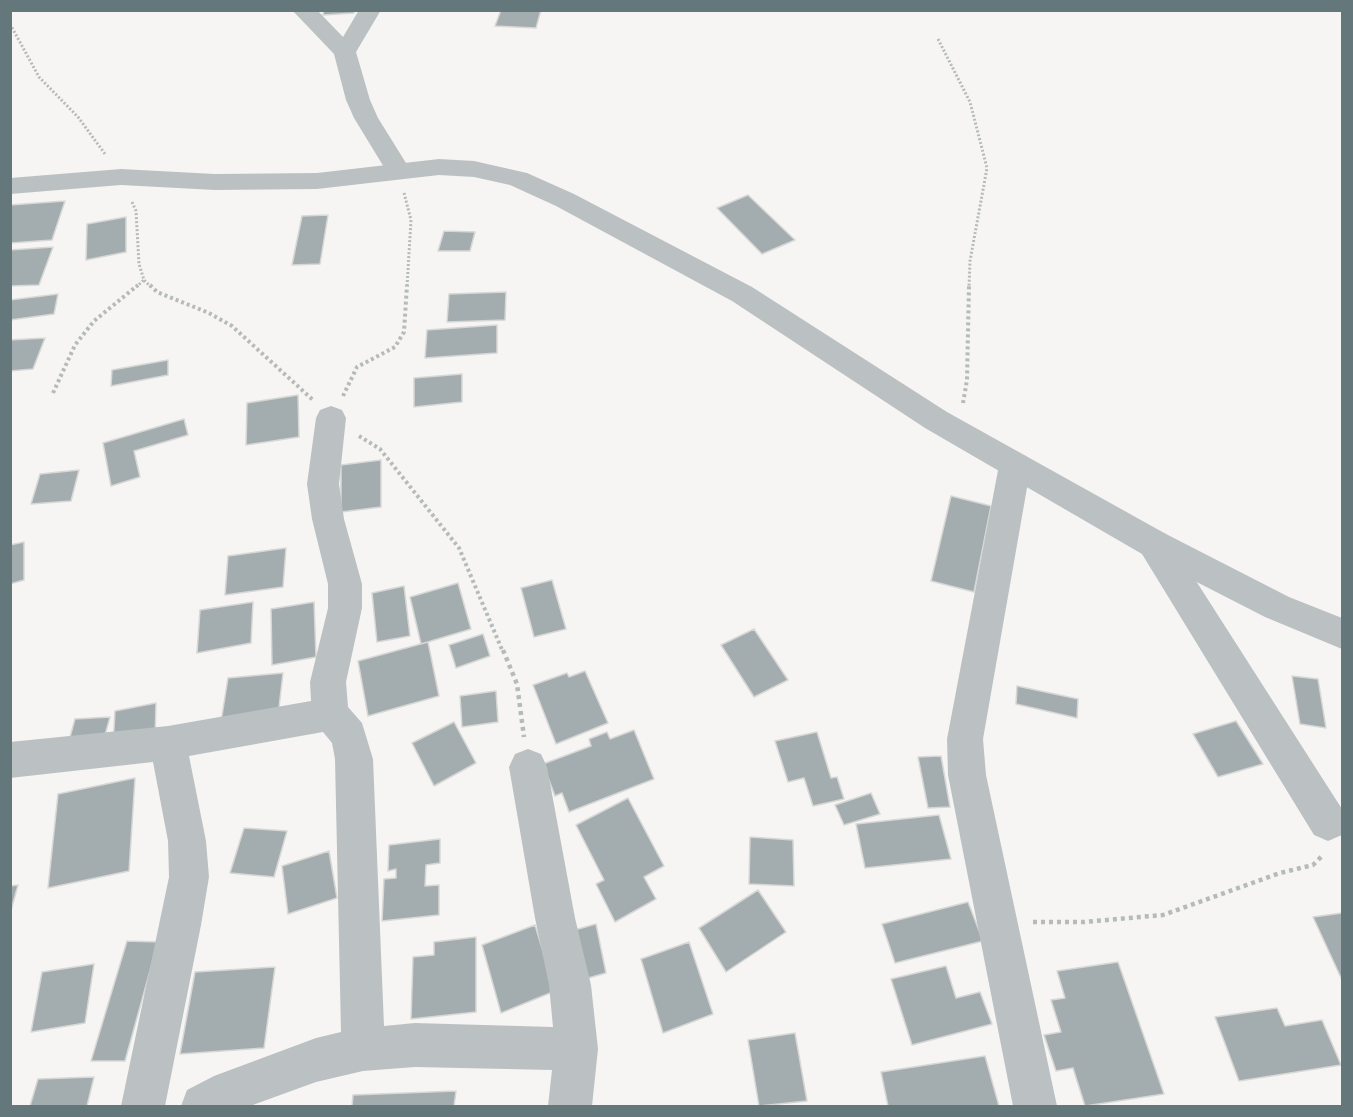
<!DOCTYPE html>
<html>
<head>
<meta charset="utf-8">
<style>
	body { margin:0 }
	#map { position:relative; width:1353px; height:1117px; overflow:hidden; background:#f6f5f3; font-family:Manrope,sans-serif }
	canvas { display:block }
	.frame { position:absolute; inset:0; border:12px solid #64777b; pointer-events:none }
</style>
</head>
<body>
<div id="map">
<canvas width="1353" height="1117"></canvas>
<div class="frame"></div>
</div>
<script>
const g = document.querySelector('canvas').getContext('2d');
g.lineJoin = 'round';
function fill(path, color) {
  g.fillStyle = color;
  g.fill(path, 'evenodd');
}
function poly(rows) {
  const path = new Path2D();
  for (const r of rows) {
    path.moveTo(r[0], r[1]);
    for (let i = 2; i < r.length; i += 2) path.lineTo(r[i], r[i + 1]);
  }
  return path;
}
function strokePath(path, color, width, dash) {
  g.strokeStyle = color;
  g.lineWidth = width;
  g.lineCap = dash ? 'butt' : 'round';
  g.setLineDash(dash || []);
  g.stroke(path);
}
const building = poly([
	[324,10,354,10,354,13,323,15,324,10],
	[501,10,541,10,536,28,495,26,501,10],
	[748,195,795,240,762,254,717,208,748,195],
	[65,201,52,240,10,243,10,205,65,201],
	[328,215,320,264,292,265,302,216,328,215],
	[126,217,126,252,86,260,87,224,126,217],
	[444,231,475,232,470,251,438,251,444,231],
	[53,247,39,285,10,286,10,250,53,247],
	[506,292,505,320,447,322,449,294,506,292],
	[58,294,54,314,10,320,10,300,58,294],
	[497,325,497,353,425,358,427,330,497,325],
	[45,338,33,369,10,371,10,340,45,338],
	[168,360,168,375,111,386,112,370,168,360],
	[462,374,462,402,414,407,414,378,462,374],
	[298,395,299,437,246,445,247,403,298,395],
	[184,419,188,435,134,451,140,477,111,486,103,443,184,419],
	[381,460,381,507,341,512,341,465,381,460],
	[79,470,71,501,31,504,40,474,79,470],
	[951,496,991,506,974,592,931,581,951,496],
	[24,542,24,580,10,584,10,545,24,542],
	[286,548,283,587,225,595,228,556,286,548],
	[552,580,566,629,534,637,521,588,552,580],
	[458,583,471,629,421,644,410,597,458,583],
	[404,586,410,636,377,642,372,593,404,586],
	[253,602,251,643,197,653,200,610,253,602],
	[314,602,316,657,272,665,271,609,314,602],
	[754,629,788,680,754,697,721,645,754,629],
	[483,634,490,656,456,668,449,645,483,634],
	[428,642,439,696,368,716,358,661,428,642],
	[585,671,608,723,556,744,533,685,567,673,569,677,585,671],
	[283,673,278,716,221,722,228,678,283,673],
	[1292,676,1318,679,1326,728,1300,724,1292,676],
	[1017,686,1078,699,1077,718,1016,704,1017,686],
	[496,691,498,722,462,727,460,696,496,691],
	[156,703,155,737,113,746,115,711,156,703],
	[110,717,102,746,67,748,75,719,110,717],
	[1236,721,1263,764,1218,777,1193,734,1236,721],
	[454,722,476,763,434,786,412,743,454,722],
	[634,730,654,779,569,812,562,793,555,796,543,764,591,746,589,739,607,732,610,739,634,730],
	[817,732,831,778,837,777,844,799,813,806,804,778,788,782,775,741,817,732],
	[941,756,950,807,928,808,918,757,941,756],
	[135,778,129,871,48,888,58,794,135,778],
	[871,793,880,814,844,825,835,805,871,793],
	[628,798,664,866,644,877,656,899,615,922,596,884,604,880,576,825,628,798],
	[939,815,951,859,865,868,856,824,939,815],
	[244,828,287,831,274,877,230,873,244,828],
	[750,837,793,840,794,886,749,884,750,837],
	[440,839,440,863,426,865,425,886,439,885,439,915,382,921,384,879,396,878,396,869,388,871,389,845,440,839],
	[329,851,337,898,288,914,282,866,329,851],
	[18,885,10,914,10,886,18,885],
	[758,890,786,932,726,972,699,928,758,890],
	[968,902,983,941,895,963,882,924,968,902],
	[1342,913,1342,980,1313,917,1342,913],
	[596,924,606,973,581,980,571,931,596,924],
	[535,925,555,991,501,1013,482,945,535,925],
	[476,937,476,1012,411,1019,413,957,434,955,434,942,476,937],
	[127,941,158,942,125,1061,91,1061,127,941],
	[689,942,713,1014,663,1033,641,959,689,942],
	[1118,962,1164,1094,1085,1106,1073,1068,1056,1071,1044,1035,1061,1032,1051,1000,1065,998,1057,971,1118,962],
	[94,964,85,1023,31,1032,42,972,94,964],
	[946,966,956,998,980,992,992,1024,912,1045,891,979,946,966],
	[275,967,264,1048,180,1054,195,972,275,967],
	[1277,1008,1285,1026,1322,1020,1341,1065,1239,1081,1215,1017,1277,1008],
	[795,1033,807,1101,759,1106,748,1040,795,1033],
	[985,1056,999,1106,888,1106,881,1072,985,1056],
	[94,1077,87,1106,30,1106,38,1079,94,1077],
	[456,1091,454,1106,352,1106,353,1095,456,1091]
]);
const pathFar2 = poly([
	[10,24,39,77,78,117,105,154],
	[938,39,970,102,987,168,970,261,969,287],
	[404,193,411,220,407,287],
	[132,202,136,211,139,264,144,280,151,287],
	[136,287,144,280]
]);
const pathFar1 = poly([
	[150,285,157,292,209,313,232,326,313,400],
	[53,393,75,345,94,321,138,285],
	[343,396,357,367,395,347,404,332,407,285],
	[963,403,967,380,969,285],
	[359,436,380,449,459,548,503,652]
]);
const path = poly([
	[503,650,517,684,524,737],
	[1033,922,1084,922,1163,915,1280,873,1313,865,1322,856]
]);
const minor = poly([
	[292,10,317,10,343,37,359,10,381,10,356,52,370,100,378,118,411,171,408,177,399,179,390,177,354,118,346,100,334,54,292,10],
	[331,406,342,410,346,418,339,484,344,519,362,584,362,608,346,682,348,707,362,723,373,759,384,1026,415,1023,553,1027,549,985,535,918,509,767,515,754,528,749,541,754,547,767,575,918,591,985,598,1049,592,1106,548,1106,552,1070,415,1067,363,1071,316,1082,250,1106,181,1106,187,1090,214,1076,316,1038,341,1032,335,759,332,743,323,732,189,756,206,841,209,877,201,925,165,1106,121,1106,169,877,168,841,153,762,10,778,10,742,168,726,311,701,310,682,328,608,328,584,312,519,307,484,316,418,320,410,331,406],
	[1015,453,1026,456,1031,465,983,739,986,775,1057,1106,1013,1106,948,775,947,739,999,465,1004,456,1015,453],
	[1154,530,1166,534,1342,809,1342,835,1328,841,1314,835,1142,554,1138,544,1142,534,1154,530]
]);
const tertiary = poly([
	[439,159,474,161,527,173,574,194,752,287,947,412,1166,534,1289,597,1342,618,1342,649,1265,617,1142,554,925,428,732,301,556,206,510,185,474,177,439,175,317,189,215,190,121,185,10,194,10,178,121,169,215,174,317,173,439,159]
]);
fill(building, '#a3adaf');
strokePath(building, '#d7d7d5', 1.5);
strokePath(pathFar2, '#b5babb', 3, [2, 2]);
strokePath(pathFar1, '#b5babb', 4, [3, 3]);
strokePath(path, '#b5babb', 4.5, [4, 4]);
fill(minor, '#bbc1c2');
fill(tertiary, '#bbc1c2');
</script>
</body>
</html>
